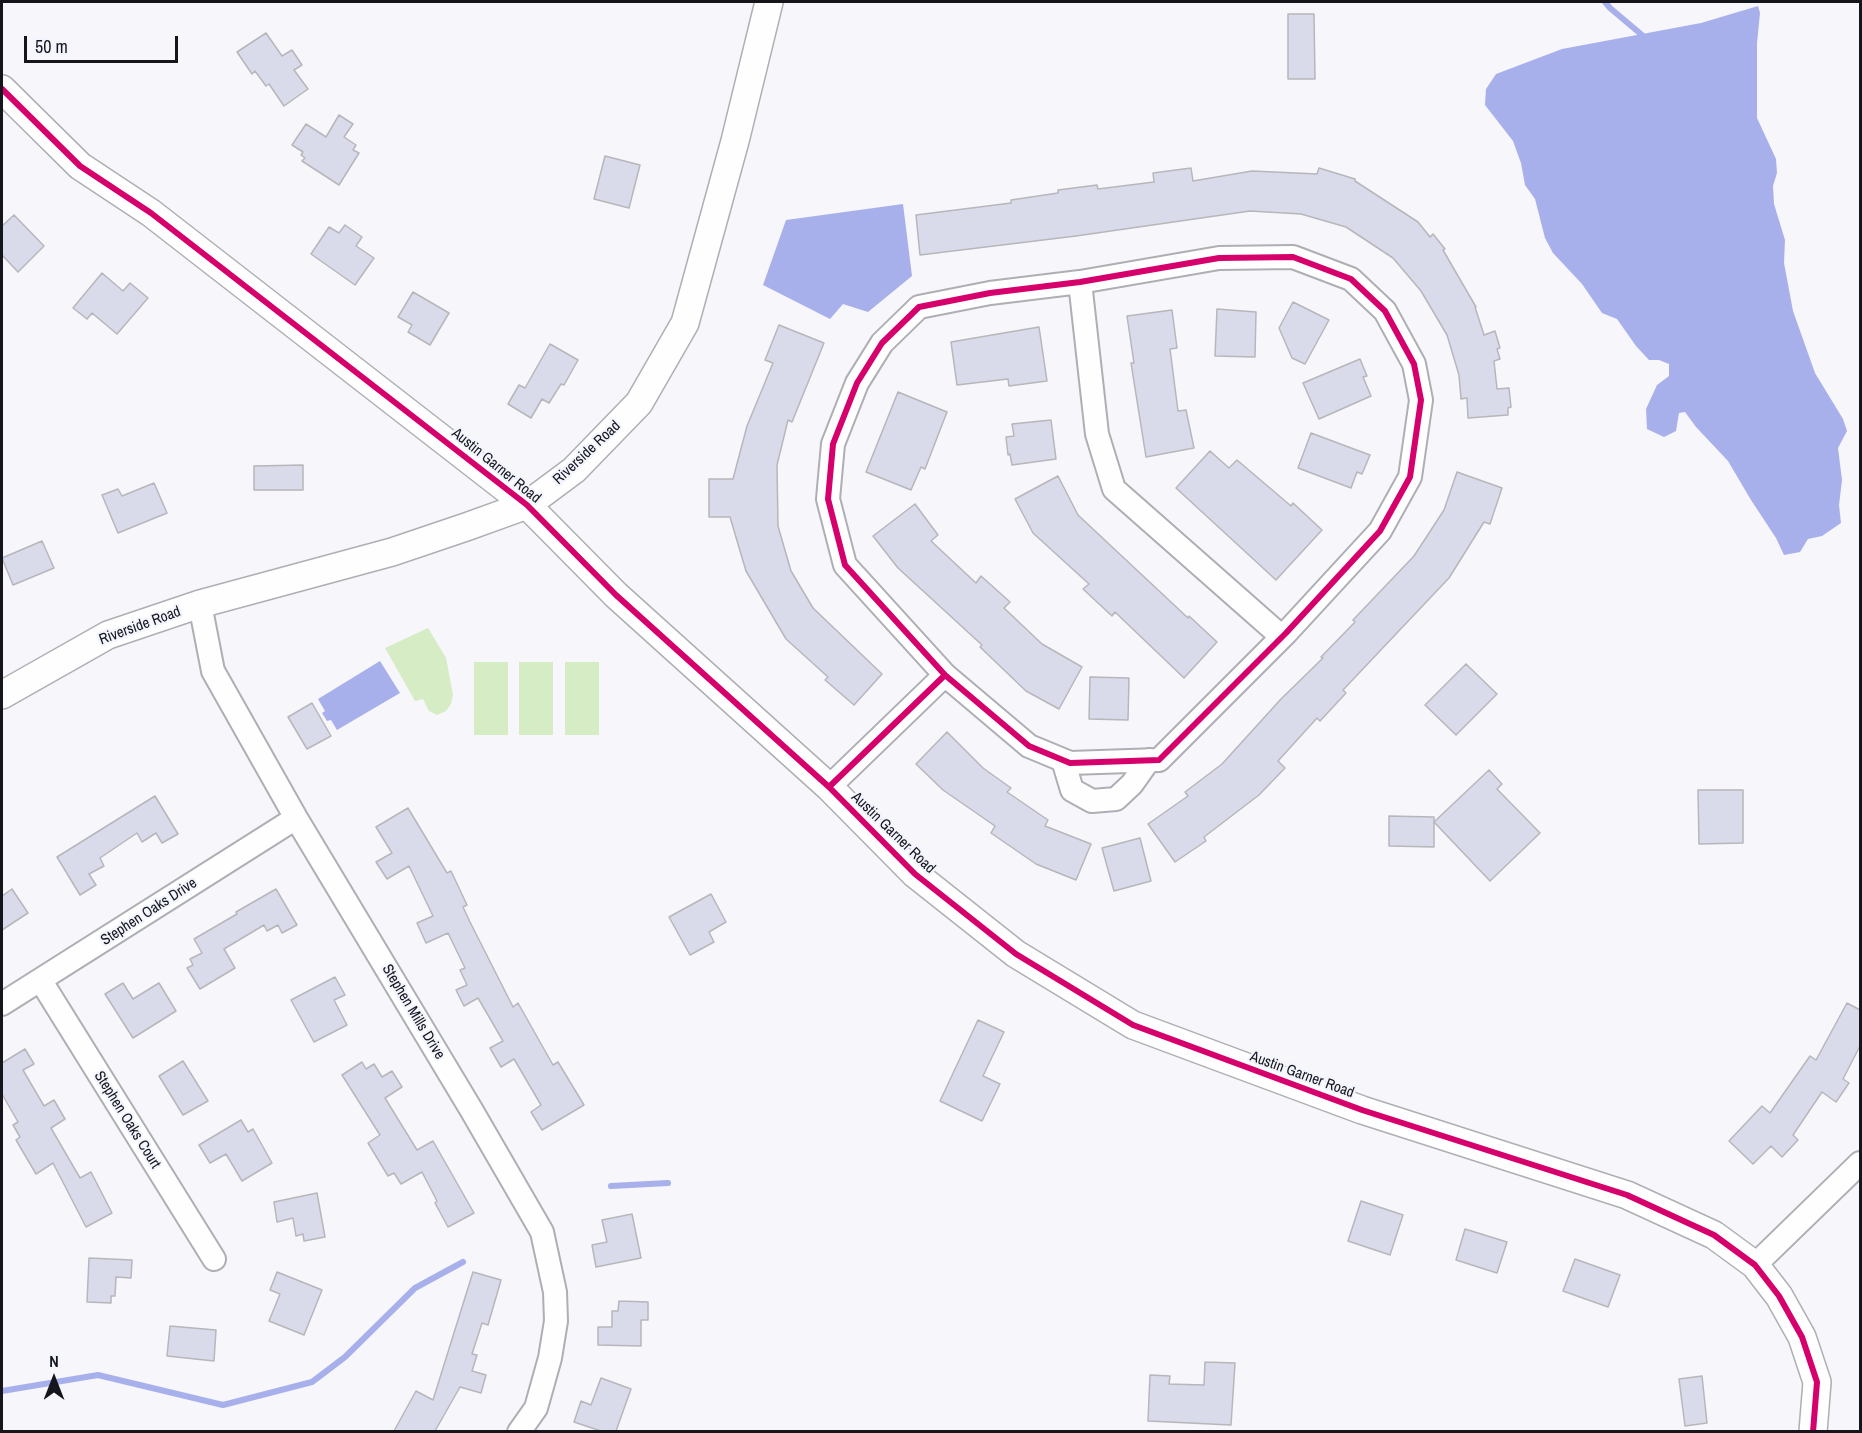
<!DOCTYPE html>
<html>
<head>
<meta charset="utf-8">
<style>
	body { margin:0 }
	#map { position:relative; width:1862px; height:1433px; overflow:hidden; background:#f6f6fb; font-family:"Archivo Narrow",sans-serif }
	canvas { display:block }
	.frame { position:absolute; inset:0; border:3px solid #15161b; pointer-events:none }
	.north { position:absolute; left:24px; top:1349px; width:60px; height:60px; -webkit-text-stroke:4px #f3f5fe; paint-order:stroke; rotate:0deg; font-size:16px; font-weight:700; line-height:24px; text-align:center; color:#15161b }
	.north::after { content:''; display:block; margin:auto; width:21px; height:27px; background:#15161b; clip-path:polygon(50% 0,100% 100%,50% 72%,0 100%) }
	.scale { position:absolute; left:24px; top:36px; width:154px; height:27px; box-sizing:border-box; border:3px solid #15161b; border-top:0; padding-left:8px; font-size:18px; line-height:21px; white-space:nowrap; color:#15161b; -webkit-text-stroke:4px #f3f5fe; paint-order:stroke }
</style>
</head>
<body>
<div id="map">
<canvas width="1862" height="1433"></canvas>
<div class="frame"></div>
<div class="north">N</div>
<div class="scale">50 m</div>
</div>
<script>
const g = document.querySelector('canvas').getContext('2d');
g.lineJoin = 'round';
function fill(path, color) {
  g.fillStyle = color;
  g.fill(path, 'evenodd');
}
function poly(rows) {
  const path = new Path2D();
  for (const r of rows) {
    path.moveTo(r[0], r[1]);
    for (let i = 2; i < r.length; i += 2) path.lineTo(r[i], r[i + 1]);
  }
  return path;
}
function strokePath(path, color, width, dash) {
  g.strokeStyle = color;
  g.lineWidth = width;
  g.lineCap = dash ? 'butt' : 'round';
  g.setLineDash(dash || []);
  g.stroke(path);
}
function write(font, color, halo, rows, align = 'center') {
  g.font = font + ' "Archivo Narrow",sans-serif';
  g.lineWidth = 4.5;
  g.setLineDash([]);
  g.textBaseline = 'middle';
  g.strokeStyle = halo;
  g.fillStyle = color;
  for (const [text, x, y, turn = 0] of rows) {
    g.save();
    g.translate(x, y);
    g.rotate((+turn || 0) * Math.PI / 180);
    g.textAlign = isNaN(turn) ? turn : align;
    if (halo) g.strokeText(text, 0, 0);
    g.fillText(text, 0, 0);
    g.restore();
  }
}
const green = poly([
	[428,628,446,658,453,695,451,704,446,711,437,715,429,711,423,699,415,701,385,648],
	[474,662,508,662,508,735,474,735],
	[519,662,553,662,553,735,519,735],
	[565,662,599,662,599,735,565,735]
]);
const water = poly([
	[1758,6,1760,13,1757,43,1757,118,1776,159,1777,173,1773,186,1774,204,1785,240,1784,263,1793,311,1815,373,1843,419,1847,431,1838,448,1842,480,1839,505,1841,523,1822,536,1808,539,1800,552,1784,555,1776,538,1751,500,1728,461,1696,427,1685,412,1679,413,1676,431,1664,437,1647,429,1646,409,1657,385,1669,376,1669,364,1659,360,1649,360,1636,346,1617,319,1602,313,1582,284,1553,253,1545,238,1535,199,1525,185,1521,163,1513,141,1485,105,1486,89,1496,74,1562,49,1701,23],
	[903,204,912,276,868,312,843,304,830,319,763,285,786,220],
	[380,661,400,693,337,730,331,720,327,721,322,713,325,711,318,699]
]);
const stream = poly([
	[1605,2,1610,8,1642,35],
	[611,1186,668,1183],
	[2,1391,98,1375,223,1405,312,1382,345,1357,415,1288,463,1262]
]);
const building = poly([
	[1288,14,1314,14,1315,79,1288,79,1288,14],
	[266,33,282,56,292,50,302,65,294,70,308,89,284,106,269,84,266,86,255,71,252,74,237,52,266,33],
	[339,115,353,124,344,137,356,145,353,150,359,153,339,185,302,161,305,158,301,155,303,152,292,145,306,124,326,137,339,115],
	[605,156,640,165,629,208,594,199,605,156],
	[1191,168,1193,181,1252,171,1317,174,1319,168,1355,179,1355,181,1418,222,1430,237,1433,234,1445,249,1443,250,1476,307,1475,307,1484,335,1495,331,1500,348,1497,349,1500,359,1494,361,1497,389,1509,388,1511,407,1508,408,1508,415,1468,418,1467,398,1461,399,1459,375,1447,335,1421,291,1393,258,1346,227,1301,214,1250,211,1076,236,920,255,916,215,1011,203,1011,200,1058,193,1058,190,1097,185,1098,189,1154,182,1153,173,1191,168],
	[14,215,44,246,18,272,2,255,2,226,14,215],
	[345,225,362,237,356,246,374,258,355,285,311,254,329,227,339,233,345,225],
	[102,273,123,291,130,283,148,298,117,334,92,313,87,319,73,308,102,273],
	[413,292,449,313,430,345,408,332,412,325,398,317,413,292],
	[1293,302,1329,320,1305,364,1292,358,1279,328,1293,302],
	[1217,309,1256,312,1255,357,1215,356,1217,309],
	[1172,310,1177,348,1170,349,1178,411,1186,410,1194,448,1146,457,1131,363,1134,363,1127,316,1172,310],
	[779,325,824,343,792,422,788,420,777,465,778,526,791,571,813,608,882,674,854,705,825,680,828,677,786,639,746,571,730,517,709,517,709,479,733,479,747,426,773,363,765,360,779,325],
	[1039,327,1047,381,1009,386,1008,379,957,385,951,342,1039,327],
	[550,344,578,360,564,385,561,384,549,403,542,399,531,418,508,404,519,385,525,388,550,344],
	[1360,359,1367,376,1363,377,1371,396,1319,419,1303,383,1360,359],
	[898,392,947,412,925,469,921,467,911,490,866,472,898,392],
	[1051,420,1056,459,1012,465,1010,454,1008,455,1006,437,1014,436,1012,424,1051,420],
	[1311,433,1370,455,1362,474,1357,472,1351,488,1298,468,1311,433],
	[1210,451,1229,468,1237,460,1291,506,1293,503,1322,530,1276,580,1176,488,1210,451],
	[303,465,303,490,254,490,254,466,303,465],
	[1457,472,1502,488,1490,524,1484,522,1449,578,1343,690,1346,693,1320,721,1317,718,1278,761,1285,768,1259,795,1204,837,1206,841,1175,862,1148,824,1188,796,1185,792,1222,764,1281,699,1323,658,1321,657,1355,622,1353,620,1414,556,1444,510,1457,472],
	[1058,476,1078,515,1188,618,1189,616,1217,642,1184,678,1115,612,1112,616,1083,589,1089,584,1033,533,1015,499,1058,476],
	[154,483,167,513,118,533,102,495,118,489,122,496,154,483],
	[915,504,938,535,931,541,976,583,981,576,1010,602,1004,608,1042,644,1082,667,1059,709,1026,691,980,647,982,645,898,568,873,536,915,504],
	[42,541,54,568,13,585,2,558,42,541],
	[1466,664,1497,694,1456,735,1425,705,1466,664],
	[1090,677,1129,678,1128,720,1089,719,1090,677],
	[312,703,331,736,307,749,288,717,312,703],
	[947,732,983,768,1011,788,1007,792,1048,820,1045,826,1091,844,1076,880,1036,864,991,833,995,826,943,790,916,764,947,732],
	[1489,770,1502,784,1497,789,1540,833,1490,881,1434,822,1489,770],
	[1698,790,1743,790,1743,843,1699,844,1698,790],
	[155,796,178,834,162,843,156,833,142,842,137,833,100,858,104,866,89,874,96,885,80,895,57,857,155,796],
	[408,808,447,873,451,871,467,905,463,907,470,922,513,1007,518,1003,553,1065,558,1062,584,1105,542,1130,531,1112,541,1105,514,1059,501,1067,490,1048,503,1041,478,998,464,1006,456,990,467,985,460,970,465,968,448,933,426,943,417,923,433,916,409,866,387,879,376,862,392,853,376,827,408,808],
	[1389,816,1434,817,1434,847,1389,846,1389,816],
	[1140,838,1151,881,1114,891,1102,848,1140,838],
	[12,889,28,913,2,930,2,896,12,889],
	[276,889,297,925,282,933,278,925,267,931,264,925,224,949,235,968,200,989,187,968,193,965,190,959,202,953,194,939,237,914,236,912,276,889],
	[711,894,726,922,709,932,714,942,690,955,669,917,711,894],
	[335,977,345,995,334,1000,347,1025,314,1042,291,1000,335,977],
	[123,983,133,999,159,983,176,1011,133,1038,105,994,123,983],
	[1847,1003,1860,1010,1860,1046,1843,1079,1849,1083,1836,1102,1822,1092,1793,1135,1798,1140,1782,1157,1771,1146,1753,1164,1729,1141,1762,1106,1770,1113,1810,1056,1816,1060,1847,1003],
	[978,1020,1004,1032,983,1076,1000,1084,982,1121,940,1101,978,1020],
	[25,1049,34,1064,23,1070,44,1106,54,1100,65,1119,51,1128,80,1178,91,1172,112,1213,86,1227,53,1163,36,1174,16,1140,20,1137,13,1125,18,1122,2,1094,2,1063,25,1049],
	[183,1061,208,1101,183,1115,159,1076,183,1061],
	[362,1062,366,1069,374,1064,382,1077,392,1071,402,1087,385,1098,417,1150,433,1141,474,1213,448,1227,435,1203,437,1201,422,1172,401,1184,394,1173,388,1176,368,1143,380,1135,342,1075,362,1062],
	[241,1120,248,1132,253,1129,272,1163,242,1181,226,1154,210,1163,199,1145,241,1120],
	[317,1193,325,1237,304,1241,303,1234,296,1236,293,1218,277,1222,274,1202,317,1193],
	[1361,1201,1403,1215,1390,1255,1348,1241,1361,1201],
	[632,1214,641,1258,596,1267,592,1245,607,1242,602,1220,632,1214],
	[1465,1229,1507,1242,1497,1273,1456,1260,1465,1229],
	[89,1258,132,1260,131,1278,116,1277,115,1296,111,1296,111,1303,87,1302,89,1258],
	[1575,1259,1620,1275,1608,1307,1563,1291,1575,1259],
	[277,1272,322,1290,304,1335,269,1321,280,1294,270,1290,277,1272],
	[473,1272,501,1280,488,1325,482,1323,472,1354,477,1355,472,1371,486,1375,481,1393,460,1387,435,1431,394,1431,416,1391,433,1400,473,1272],
	[619,1301,648,1302,648,1320,641,1320,641,1346,598,1345,598,1327,612,1327,612,1311,618,1311,619,1301],
	[170,1326,216,1330,214,1361,167,1356,170,1326],
	[1205,1362,1235,1363,1231,1425,1148,1421,1150,1375,1170,1376,1169,1384,1204,1385,1205,1362],
	[1702,1376,1707,1423,1685,1426,1679,1379,1702,1376],
	[601,1378,631,1389,616,1431,601,1431,574,1422,581,1401,591,1405,601,1378]
]);
const minor = poly([
	[1080,282,1097,434,1114,489,1282,637],
	[200,604,213,671,296,818,472,1111,542,1232,555,1292,556,1321,550,1358,536,1408,519,1432],
	[1063,760,1072,790,1092,801,1116,799,1132,784,1149,760],
	[829,787,945,675,1029,746,1070,763,1159,760,1286,633,1380,531,1410,477,1421,400,1414,364,1385,311,1351,279,1293,257,1219,258,1080,282,990,293,919,307,882,343,857,383,833,444,828,499,845,565,945,675],
	[41,981,214,1259],
	[2,1004,296,818],
	[1755,1265,1860,1163]
]);
const tertiary = poly([
	[2,89,80,166,151,213,527,505,616,595,829,787,915,874,1016,954,1133,1025,1362,1110,1627,1195,1714,1235,1755,1265,1779,1296,1802,1337,1817,1382,1813,1432],
	[2,695,108,635,200,604,392,552,466,527,527,505,574,470,639,403,685,323,735,141,769,2]
]);
const cycleway = poly([
	[2,89,80,166,151,213,527,505,616,595,829,787,915,874,1016,954,1133,1025,1362,1110,1627,1195,1714,1235,1755,1265,1779,1296,1802,1337,1817,1382,1813,1432],
	[829,787,945,675,1029,746,1070,763,1159,760,1286,633,1380,531,1410,477,1421,400,1414,364,1385,311,1351,279,1293,257,1219,258,1080,282,990,293,919,307,882,343,857,383,833,444,828,499,845,565,945,675]
]);
const streetNames = [
	["Riverside Road",587,453,-43],
	["Austin Garner Road",496,466,39],
	["Riverside Road",140,626,-20],
	["Austin Garner Road",893,833,44],
	["Stephen Oaks Drive",149,912,-33],
	["Stephen Mills Drive",413,1012,59],
	["Austin Garner Road",1302,1075,20],
	["Stephen Oaks Court",127,1120,58]
];
fill(green, '#d6ecc5');
fill(water, '#a8b0ec');
strokePath(stream, '#a8b0ec', 6);
fill(building, '#d9dbea');
strokePath(building, '#b6b6bb', 1.5);
strokePath(minor, '#aeafb4', 26);
strokePath(tertiary, '#aeafb4', 30);
strokePath(minor, '#fefefe', 22);
strokePath(tertiary, '#fefefe', 27);
strokePath(cycleway, '#d6006c', 6);
write('15px', '#15161b', '#f3f5fe', streetNames);
</script>
</body>
</html>
